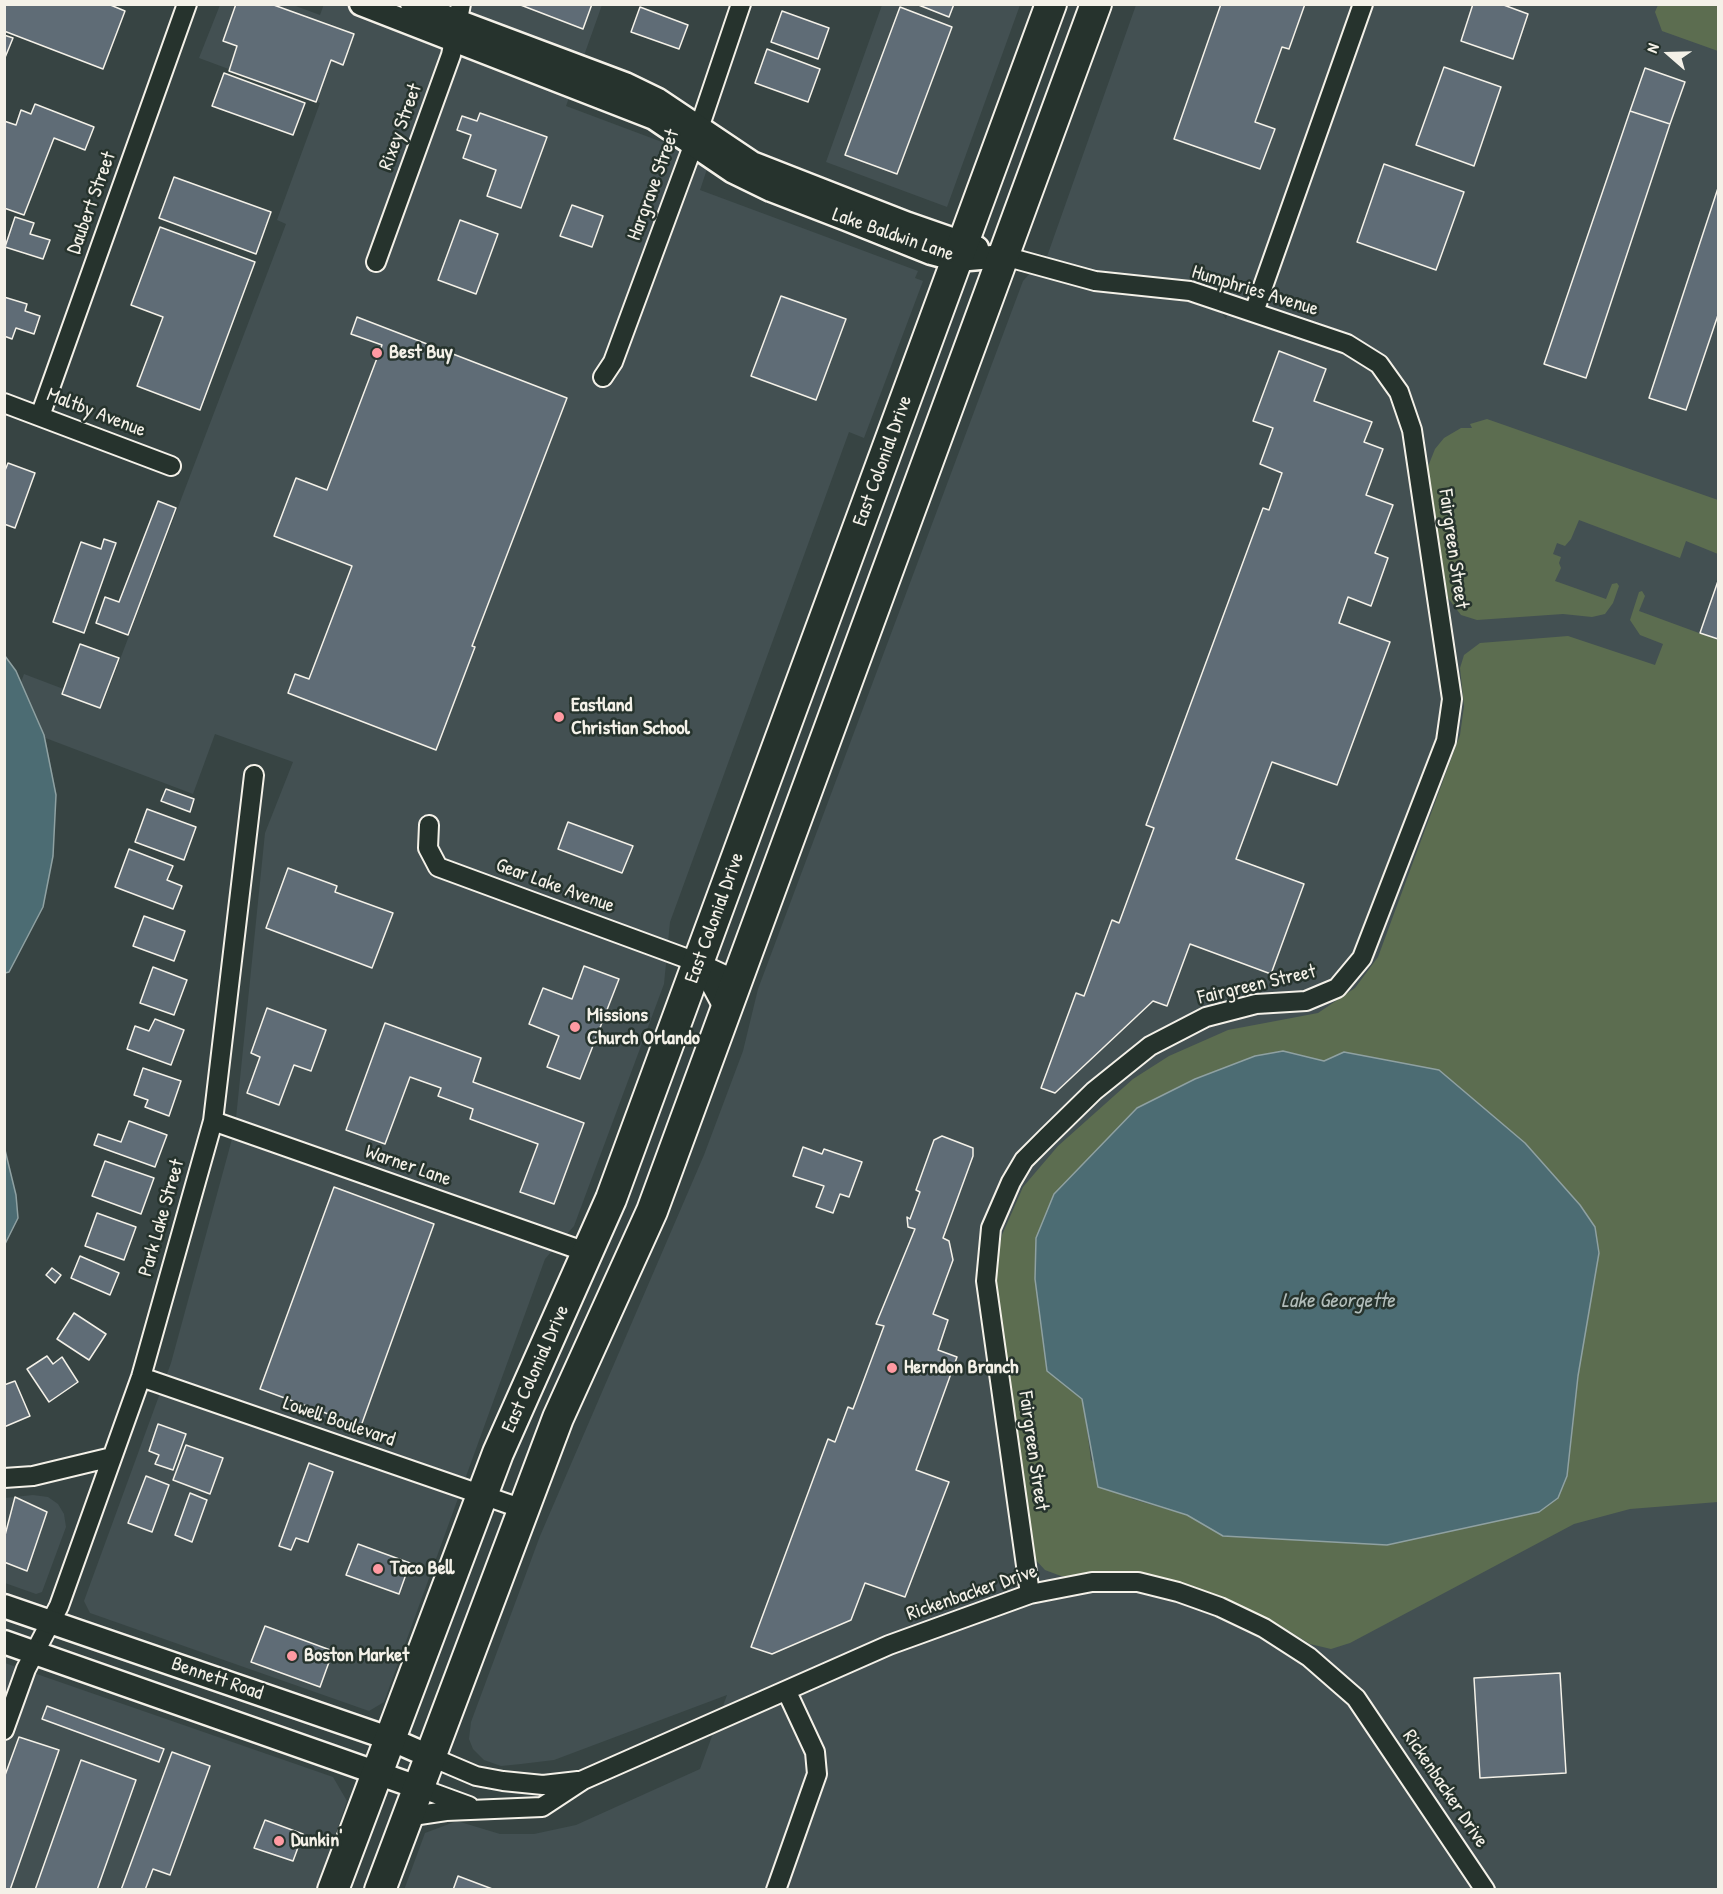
<!DOCTYPE html>
<html>
<head>
<meta charset="utf-8">
<style>
	body { margin:0 }
	#map { position:relative; width:1723px; height:1894px; overflow:hidden; background:#374443; font-family:"Patrick Hand",sans-serif }
	canvas { display:block }
	.frame { position:absolute; inset:0; border:6px solid #f4f1e8; pointer-events:none }
	.north { position:absolute; left:1639px; top:24px; width:60px; height:60px; -webkit-text-stroke:4px #26332d; paint-order:stroke; rotate:290deg; font-size:16px; font-weight:700; line-height:24px; text-align:center; color:#f4f1e8 }
	.north::after { content:''; display:block; margin:auto; width:21px; height:27px; background:#f4f1e8; clip-path:polygon(50% 0,100% 100%,50% 72%,0 100%) }
</style>
</head>
<body>
<div id="map">
<canvas width="1723" height="1894"></canvas>
<div class="frame"></div>
<div class="north">N</div>
</div>
<script>
const g = document.querySelector('canvas').getContext('2d');
g.lineJoin = 'round';
function fill(path, color) {
  g.fillStyle = color;
  g.fill(path, 'evenodd');
}
function poly(rows) {
  const path = new Path2D();
  for (const r of rows) {
    path.moveTo(r[0], r[1]);
    for (let i = 2; i < r.length; i += 2) path.lineTo(r[i], r[i + 1]);
  }
  return path;
}
function strokePath(path, color, width, dash) {
  g.strokeStyle = color;
  g.lineWidth = width;
  g.lineCap = dash ? 'butt' : 'round';
  g.setLineDash(dash || []);
  g.stroke(path);
}
function write(font, color, halo, rows, align = 'center') {
  g.font = font + ' "Patrick Hand",sans-serif';
  g.lineWidth = 5;
  g.setLineDash([]);
  g.textBaseline = 'middle';
  g.strokeStyle = halo;
  g.fillStyle = color;
  for (const [text, x, y, turn = 0] of rows) {
    g.save();
    g.translate(x, y);
    g.rotate((+turn || 0) * Math.PI / 180);
    g.textAlign = isNaN(turn) ? turn : align;
    if (halo) g.strokeText(text, 0, 0);
    g.fillText(text, 0, 0);
    g.restore();
  }
}
const built = poly([
	[324,4,602,5,566,106,710,160,700,190,918,271,915,278,923,281,864,438,849,432,670,922,664,984,574,1226,545,1259,384,1702,369,1711,90,1613,84,1601,171,1363,235,1128,265,833,293,762,215,734,193,794,6,723,24,674,103,704,286,224,277,220,320,103,199,58,220,5,293,5,320,15],
	[882,5,1020,5,947,207,826,162],
	[1136,5,1718,5,1718,1889,404,1890,425,1833,457,1821,500,1834,534,1834,576,1825,700,1769,727,1695,554,1760,521,1764,501,1766,484,1760,473,1749,469,1739,471,1722,540,1536,704,1155,743,1051,758,989,1023,281,1030,273,1079,287,1205,304,1218,308,1226,319,1234,285,1218,298,1044,265],
	[33,1495,48,1497,58,1504,64,1514,66,1527,42,1592,36,1594,5,1583,5,1498],
	[5,1663,333,1777,347,1801,316,1889,5,1890]
]);
const green = poly([
	[1658,5,1718,5,1718,51,1662,31,1655,12],
	[1487,419,1718,500,1718,554,1686,541,1680,558,1579,520,1571,539,1565,546,1557,543,1553,554,1561,557,1559,563,1561,568,1555,581,1606,599,1612,584,1617,583,1619,586,1613,603,1605,614,1592,617,1563,614,1477,620,1461,615,1448,598,1427,469,1435,449,1444,438,1461,428,1472,428,1470,424],
	[1642,591,1645,596,1639,611,1718,640,1718,1502,1630,1509,1574,1524,1350,1643,1331,1649,1310,1644,1268,1618,1209,1594,1061,1576,1045,1570,1033,1557,996,1291,996,1262,1002,1235,1023,1187,1058,1146,1133,1079,1169,1056,1228,1030,1318,1013,1355,988,1378,957,1460,735,1464,706,1460,668,1464,655,1480,643,1568,636,1655,665,1663,644,1640,635,1630,620,1639,592],
	[1283,1051,1324,1061,1344,1052,1578,1376,1567,1476,1223,1536,1187,1515,1132,1499,1091,1460,1083,1399,1035,1279,1036,1238,1054,1194,1226,1069,1255,1056]
]);
const water = poly([
	[5,656,16,671,44,735,56,795,53,856,43,907,9,972,5,973,5,656],
	[1283,1051,1324,1061,1344,1052,1439,1070,1525,1143,1580,1205,1595,1227,1599,1253,1578,1376,1567,1476,1558,1498,1539,1512,1387,1545,1223,1536,1187,1515,1098,1487,1082,1399,1047,1371,1035,1279,1036,1238,1054,1194,1137,1108,1195,1079,1255,1056,1283,1051],
	[5,1150,16,1195,18,1218,5,1244,5,1150]
]);
const building = poly([
	[4,4,108,4,125,11,103,69,4,31,4,4],
	[236,4,271,4,354,34,343,65,331,60,316,102,229,71,237,46,223,41,236,4],
	[518,4,592,4,583,29,518,4],
	[916,4,954,4,949,17,916,4],
	[1221,4,1305,4,1289,49,1282,47,1255,122,1275,129,1260,169,1174,139,1221,4],
	[1473,4,1501,4,1528,14,1513,59,1461,41,1473,4],
	[640,7,688,25,679,49,631,32,640,7],
	[900,7,952,27,897,174,845,155,900,7],
	[782,11,829,28,818,59,771,42,782,11],
	[4,35,13,38,4,60,4,35],
	[767,49,820,69,808,102,755,83,767,49],
	[1444,67,1501,87,1474,166,1416,145,1444,67],
	[1645,68,1685,82,1670,124,1630,111,1645,68],
	[224,73,305,103,293,135,212,106,224,73],
	[35,104,94,127,85,150,54,138,24,215,4,208,4,121,16,125,21,110,31,114,35,104],
	[1630,111,1670,124,1586,378,1544,364,1630,111],
	[480,113,547,137,521,208,487,196,496,170,463,158,471,135,457,130,462,116,477,121,480,113],
	[1384,164,1464,192,1436,270,1357,242,1384,164],
	[174,177,271,212,256,254,159,218,174,177],
	[1718,188,1718,315,1686,410,1649,398,1718,188],
	[572,205,603,216,592,247,560,236,572,205],
	[15,217,34,223,30,234,50,240,43,259,5,247,15,217],
	[460,220,498,234,476,294,438,280,460,220],
	[160,227,255,262,200,410,137,386,163,317,131,305,160,227],
	[781,296,846,319,816,400,751,376,781,296],
	[4,297,27,304,25,311,40,316,34,334,16,328,12,339,4,336,4,297],
	[357,317,567,398,472,646,475,647,436,750,288,693,295,674,309,679,352,566,274,536,296,478,327,490,382,345,351,334,357,317],
	[1279,351,1326,369,1314,401,1372,422,1364,442,1383,449,1366,495,1393,505,1375,553,1388,558,1371,606,1348,597,1339,623,1390,642,1337,785,1272,762,1236,859,1304,884,1271,974,1190,944,1167,1006,1153,1001,1055,1093,1041,1088,1076,993,1084,996,1112,920,1119,923,1154,828,1146,825,1263,508,1269,510,1282,473,1260,464,1273,428,1253,421,1279,351],
	[8,463,35,473,15,528,4,524,4,473,8,463],
	[158,501,176,508,128,635,96,623,105,597,119,602,158,501],
	[104,539,116,543,84,633,53,622,81,542,101,549,104,539],
	[1718,581,1718,639,1700,633,1718,581],
	[80,644,119,658,100,708,62,694,80,644],
	[166,789,194,799,190,812,161,801,166,789],
	[147,809,196,827,184,860,135,842,147,809],
	[568,822,633,846,622,873,558,849,568,822],
	[129,849,173,866,167,880,182,886,173,909,115,887,129,849],
	[288,868,337,886,335,892,393,913,372,968,266,928,288,868],
	[144,916,185,931,174,961,133,946,144,916],
	[584,966,619,979,580,1079,547,1067,559,1036,529,1024,543,988,572,999,584,966],
	[153,967,187,980,174,1015,140,1003,153,967],
	[267,1008,326,1030,311,1071,294,1065,279,1105,247,1093,260,1057,251,1053,267,1008],
	[155,1019,184,1030,171,1065,127,1049,135,1026,149,1031,155,1019],
	[385,1023,481,1058,473,1082,584,1123,554,1204,520,1192,538,1144,470,1119,473,1109,438,1096,441,1088,410,1077,385,1144,346,1130,385,1023],
	[143,1068,181,1081,169,1116,145,1107,148,1100,134,1095,143,1068],
	[129,1121,167,1135,155,1167,94,1145,98,1134,121,1142,129,1121],
	[942,1136,973,1148,973,1156,943,1238,949,1241,953,1260,933,1314,948,1320,938,1350,957,1357,916,1470,949,1482,905,1597,865,1583,851,1620,772,1654,751,1647,828,1439,835,1442,848,1407,853,1409,884,1326,876,1324,915,1229,908,1227,907,1217,910,1219,920,1192,916,1190,934,1140,942,1136],
	[803,1147,822,1154,824,1149,862,1162,849,1197,840,1194,833,1213,816,1207,824,1186,793,1176,803,1147],
	[105,1161,154,1178,141,1214,92,1196,105,1161],
	[334,1187,434,1224,361,1426,260,1389,334,1187],
	[97,1213,136,1227,124,1260,85,1246,97,1213],
	[80,1256,119,1273,110,1295,71,1278,80,1256],
	[52,1268,61,1275,55,1283,46,1275,52,1268],
	[74,1313,106,1334,89,1360,57,1339,74,1313],
	[47,1356,53,1364,62,1357,78,1382,49,1402,27,1369,47,1356],
	[15,1381,30,1416,4,1427,4,1385,15,1381],
	[158,1424,186,1434,173,1470,155,1464,159,1455,149,1451,158,1424],
	[186,1445,223,1458,210,1494,173,1480,186,1445],
	[309,1463,333,1472,308,1542,296,1538,291,1550,279,1546,309,1463],
	[146,1476,169,1485,152,1532,128,1523,146,1476],
	[190,1493,207,1500,192,1542,175,1535,190,1493],
	[15,1497,47,1512,27,1571,4,1562,4,1539,15,1497],
	[358,1544,410,1563,399,1594,346,1575,358,1544],
	[265,1626,333,1651,320,1687,251,1662,265,1626],
	[1560,1673,1566,1773,1480,1778,1474,1678,1560,1673],
	[47,1706,164,1749,159,1762,42,1719,47,1706],
	[19,1737,59,1750,10,1890,4,1890,4,1778,19,1737],
	[172,1752,210,1766,170,1875,153,1869,145,1890,121,1890,172,1752],
	[81,1760,136,1780,97,1890,35,1890,81,1760],
	[265,1820,303,1834,293,1861,254,1848,265,1820],
	[458,1876,495,1890,453,1890,458,1876]
]);
const minor = poly([
	[1004,256,1095,281,1190,291,1347,344,1379,364,1399,392,1412,430,1452,699,1446,741,1362,958,1337,988,1306,1001,1256,1004,1206,1017,1150,1046,1094,1091,1047,1137,1024,1160,1011,1182,991,1228,986,1281,1030,1594],
	[376,262,451,55,461,4],
	[1254,312,1363,4],
	[603,377,613,362,693,146,741,4],
	[4,403,171,466],
	[40,416,187,4],
	[429,825,428,848,438,867,699,963,738,981],
	[699,963,726,1013],
	[213,1121,589,1253],
	[141,1377,523,1509],
	[4,1478,33,1476,112,1457],
	[4,1730,26,1669,59,1606,141,1377,213,1121,254,775],
	[429,1756,476,1776,503,1781,543,1785,578,1781],
	[417,1787,469,1806],
	[406,1817,446,1811,542,1807,583,1780,889,1645,1030,1594,1092,1582,1138,1582,1178,1592,1220,1607,1264,1628,1309,1657,1356,1698,1485,1890],
	[776,1890,817,1774,815,1752,787,1692]
]);
const tertiary = poly([
	[361,4,654,118,732,171,771,190,846,219,931,253,957,260,1004,256],
	[412,4,625,84,658,100,752,163,908,224,977,248],
	[4,1606,388,1738,429,1756],
	[4,1642,417,1787]
]);
const trunk = poly([
	[333,1890,498,1453,611,1199,1051,4],
	[380,1890,558,1418,652,1211,1096,4]
]);
const markers = [
	[377,353,6,"#ff9aa2"],
	[559,717,6,"#ff9aa2"],
	[575,1027,6,"#ff9aa2"],
	[892,1368,6,"#ff9aa2"],
	[378,1569,6,"#ff9aa2"],
	[292,1656,6,"#ff9aa2"],
	[279,1841,6,"#ff9aa2"]
];
const streetNames = [
	["Rixey Street",401,127,-70],
	["Hargrave Street",654,185,-70],
	["Daubert Street",92,203,-70],
	["Lake Baldwin Lane",893,235,19],
	["Humphries Avenue",1255,291,17],
	["Maltby Avenue",96,413,21],
	["East Colonial Drive",883,461,-70],
	["Fairgreen Street",1453,549,82],
	["Gear Lake Avenue",555,886,20],
	["East Colonial Drive",715,918,-70],
	["Fairgreen Street",1257,985,-13],
	["Warner Lane",408,1166,19],
	["Park Lake Street",162,1218,-74],
	["East Colonial Drive",536,1369,-66],
	["Lowell Boulevard",339,1422,19],
	["Fairgreen Street",1033,1451,82],
	["Rickenbacker Drive",972,1593,-19],
	["Bennett Road",217,1679,19],
	["Rickenbacker Drive",1445,1789,56]
];
const poiNames = [
	["Best Buy",389,353],
	["Eastland",571,706],
	["Christian School",571,729],
	["Missions",587,1016],
	["Church Orlando",587,1039],
	["Herndon Branch",904,1368],
	["Taco Bell",390,1569],
	["Boston Market",304,1656],
	["Dunkin'",291,1841]
];
const waterNames = [
	["Lake Georgette",1338,1301]
];
fill(built, '#435052');
fill(green, '#5c6d50');
fill(water, '#4c6c73');
strokePath(water, '#8fa1a2', 1.5);
fill(building, '#5f6c76');
strokePath(building, '#f4f1e8', 1.5);
strokePath(minor, '#f4f1e8', 22);
strokePath(tertiary, '#f4f1e8', 27);
strokePath(trunk, '#f4f1e8', 34);
strokePath(minor, '#26332d', 18);
strokePath(tertiary, '#26332d', 22);
strokePath(trunk, '#26332d', 30);
for (const [x, y, r, color] of markers) {
  const dot = new Path2D();
  dot.arc(x, y, r, 0, 2 * Math.PI);
  g.fillStyle = color;
  g.fill(dot);
  strokePath(dot, '#26332d', 2);
}
write('20px', '#f4f1e8', '#26332d', streetNames);
write('bold 20px', '#f4f1e8', '#26332d', poiNames, 'left');
write('italic 21px', '#b1bcb9', '#26332d', waterNames);
</script>
</body>
</html>
